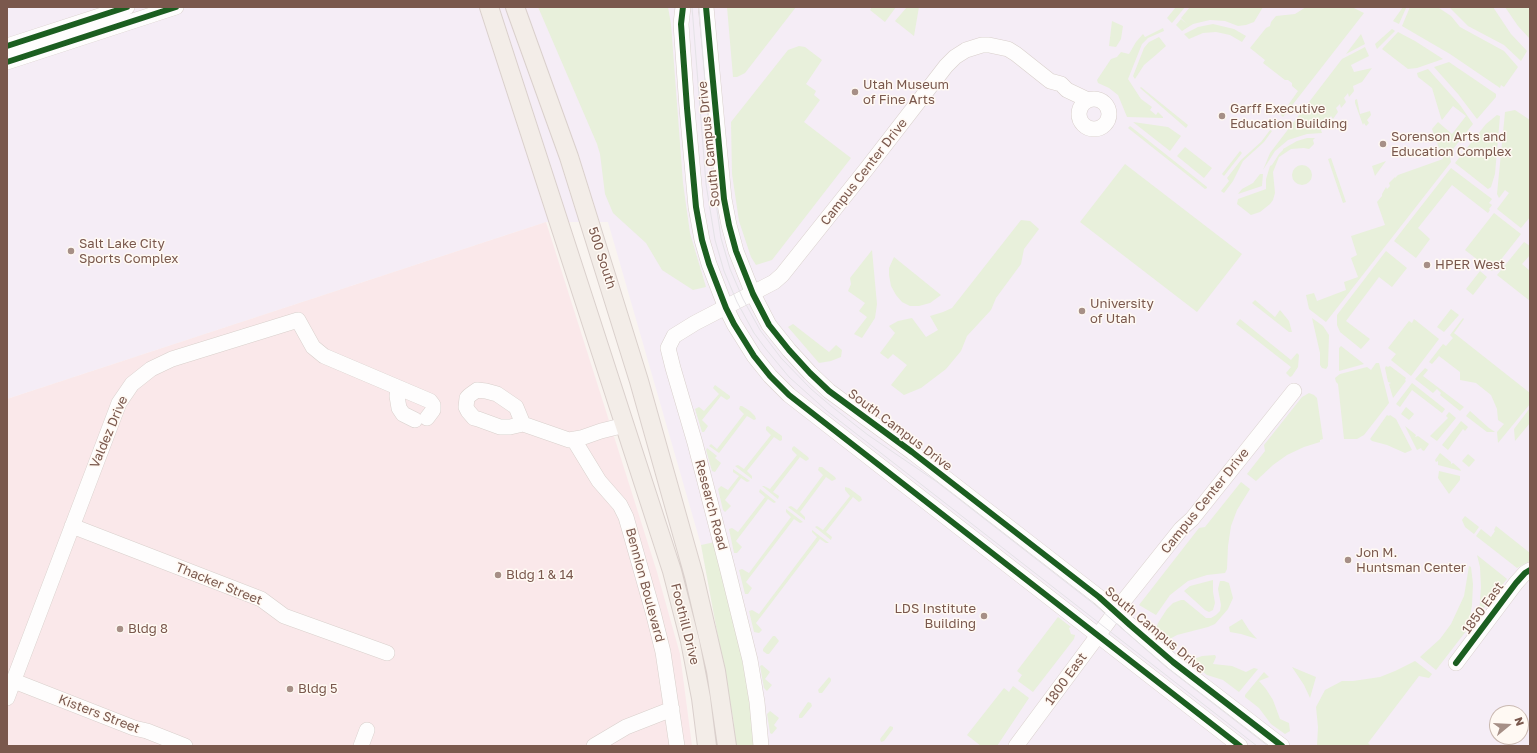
<!DOCTYPE html>
<html>
<head>
<meta charset="utf-8">
<style>
	body { margin:0 }
	#map { position:relative; width:1537px; height:753px; overflow:hidden; background:#f9f4f0; font-family:"Golos Text",sans-serif }
	canvas { display:block }
	.frame { position:absolute; inset:0; border:8px solid #7a584d; pointer-events:none }
	.north { position:absolute; left:1489px; top:705px; width:40px; height:40px; box-sizing:border-box; background:#fff9f3; border:1px solid #cab9b1; border-radius:50%; rotate:72deg; font-size:11px; font-weight:700; line-height:16px; text-align:center; color:#7a584d }
	.north::after { content:''; display:block; margin:auto; width:14px; height:18px; background:#a68f86; clip-path:polygon(50% 0,100% 100%,50% 72%,0 100%) }
</style>
</head>
<body>
<div id="map">
<canvas width="1537" height="753"></canvas>
<div class="frame"></div>
<div class="north">N</div>
</div>
<script>
const g = document.querySelector('canvas').getContext('2d');
g.lineJoin = 'round';
function fill(path, color) {
  g.fillStyle = color;
  g.fill(path, 'evenodd');
}
function poly(rows) {
  const path = new Path2D();
  for (const r of rows) {
    if (r.length === 3) {
      path.moveTo(r[0] + r[2], r[1]);
      path.arc(r[0], r[1], r[2], 0, 2 * Math.PI);
      continue;
    }
    path.moveTo(r[0], r[1]);
    for (let i = 2; i < r.length; i += 2) path.lineTo(r[i], r[i + 1]);
  }
  return path;
}
function strokePath(path, color, width, dash) {
  g.strokeStyle = color;
  g.lineWidth = width;
  g.lineCap = dash ? 'butt' : 'round';
  g.setLineDash(dash || []);
  g.stroke(path);
}
function write(font, color, halo, rows, align = 'center') {
  g.font = font + ' "Golos Text",sans-serif';
  g.lineWidth = 3;
  g.setLineDash([]);
  g.textBaseline = 'middle';
  g.strokeStyle = halo;
  g.fillStyle = color;
  for (const [text, x, y, turn = 0] of rows) {
    g.save();
    g.translate(x, y);
    g.rotate((+turn || 0) * Math.PI / 180);
    g.textAlign = isNaN(turn) ? turn : align;
    if (halo) g.strokeText(text, 0, 0);
    g.fillText(text, 0, 0);
    g.restore();
  }
}
const education = poly([
	[7,7,1530,7,1530,746,736,746,733,718,701,545,608,222,546,222,7,399],
	[1497,713,1521,713,1521,737,1497,737]
]);
const medical = poly([
	[546,222,657,572,680,654,692,746,7,746,7,399]
]);
const green = poly([
	[538,7,668,7,671,24,683,183,690,233,706,287,693,290,662,270,646,243,613,213,605,194,600,154,597,144],
	[727,7,796,7,745,73,737,77,733,77],
	[872,7,896,7,885,22,870,10],
	[907,7,919,7,914,36,895,21],
	[1176,7,1185,7,1172,23,1167,18],
	[1190,7,1263,7,1254,22,1246,25,1238,26,1225,21,1210,20,1193,24,1182,31,1176,25,1181,19,1187,24,1181,18],
	[1306,7,1352,7,1364,13,1283,117,1281,115,1298,91,1292,86,1292,83,1288,80,1285,80,1263,63,1265,60,1250,48,1266,28,1270,26,1271,22,1276,16,1295,14],
	[1403,7,1406,8,1399,24,1393,21],
	[1410,7,1439,8,1451,16,1460,27,1504,51,1518,67,1504,87,1501,85,1500,88,1450,54,1402,26],
	[1449,7,1493,7,1511,34,1527,51,1521,61,1504,45,1468,26],
	[1505,7,1530,7,1530,39,1518,26],
	[1112,21,1123,26,1121,39,1116,47,1109,46],
	[1213,24,1234,29,1246,36,1242,42,1230,35,1216,32,1203,33,1189,39,1184,34,1198,27],
	[1163,28,1164,31,1148,38,1142,44,1128,79,1141,99,1152,107,1150,110,1156,115,1158,112,1163,117,1163,118,1127,117,1118,95,1109,88,1098,83,1097,80,1111,59,1117,57,1121,52,1129,54,1136,42,1143,34,1145,37],
	[1392,29,1395,31,1377,49,1375,44],
	[1398,32,1415,41,1443,59,1417,68,1408,69,1382,49],
	[1361,34,1365,44,1346,54],
	[1159,37,1166,46,1157,54,1152,47,1157,54,1144,65,1135,79,1133,76,1144,48,1149,42],
	[799,46,805,47,822,60,806,84,816,91,814,95,820,100,804,122,851,158,772,260,756,265,751,257,739,221,732,174,731,122,788,50],
	[1365,47,1369,56,1351,65,1354,72,1372,68,1362,82,1353,86,1354,91,1349,97,1348,93,1344,98,1346,102,1341,108,1340,104,1336,108,1338,112,1333,119,1331,116,1329,119,1330,123,1324,130,1323,127,1321,130,1322,133,1307,134,1288,140,1275,151,1263,170,1270,153,1342,59],
	[1449,62,1496,94,1496,97,1477,119,1458,94,1434,67],
	[1428,69,1460,105,1473,124,1449,154,1451,162,1326,322,1309,309,1306,295,1314,293,1317,301,1346,290,1344,282,1358,277,1351,258,1357,255,1351,236,1385,225,1377,202,1382,196,1382,194,1386,187,1387,189,1390,186,1389,183,1395,177,1395,178,1398,175,1443,159,1432,129,1438,122,1452,134,1466,116,1453,106,1442,120,1441,118,1432,88,1418,77,1417,73],
	[1141,87,1188,125,1186,128,1140,88],
	[1357,99,1360,114,1370,111,1371,115,1367,120,1369,123,1366,126,1364,123,1363,125,1355,103,1355,100],
	[1515,110,1530,120,1530,217,1521,228,1497,209,1509,193,1505,190,1499,198,1497,194,1505,112],
	[1497,115,1500,116,1495,174,1491,187,1488,189,1455,163,1486,124],
	[1133,122,1168,127,1181,136,1170,151],
	[1130,126,1207,187,1207,188,1205,189,1128,128],
	[1270,130,1272,131,1264,142,1243,161,1233,181,1224,193,1221,191,1229,181,1227,178,1241,160,1261,142],
	[1307,138,1315,138,1313,140,1314,144,1309,149,1304,148,1291,149,1279,157,1273,172,1275,193,1273,200,1270,204,1260,212,1251,215,1237,204,1238,199,1266,189,1266,179,1270,166,1272,165,1279,154,1283,150,1283,149,1297,141],
	[1185,147,1212,168,1204,178,1177,156],
	[1240,151,1242,153,1224,176,1222,174],
	[1331,158,1346,202,1343,203,1328,159],
	[1386,161,1375,176,1372,166],
	[1125,164,1242,254,1197,312,1080,222],
	[1302,175,10],
	[1451,168,1492,199,1489,203,1492,205,1489,209,1490,210,1488,213,1452,185,1418,228,1430,239,1416,258,1394,241],
	[1260,174,1263,174,1262,186,1238,194,1242,189,1253,183],
	[1494,213,1521,234,1492,271,1465,250],
	[1021,220,1030,221,1039,229,1024,249,1021,264,996,298,991,310,967,336,961,351,946,369,921,388,904,395,891,385,907,365,893,354,888,359,880,353,895,333,889,326,898,321,912,318,926,337,938,330,930,316,943,312,952,308],
	[1524,242,1530,246,1530,255,1522,264,1530,271,1530,301,1497,275],
	[872,250,877,304,875,318,862,338,854,334,867,317,859,311,865,303,848,291,851,284,850,278],
	[1386,251,1407,268,1392,287,1379,277,1346,321,1370,339,1361,349,1340,332,1337,325,1337,315],
	[894,257,941,295,930,303,919,306,910,306,902,302,896,295,891,286,889,275,889,268],
	[1480,271,1487,277,1473,295,1466,289],
	[1255,300,1275,317,1280,310,1289,321,1292,332,1289,332,1252,303],
	[1451,309,1459,315,1444,332,1437,327],
	[1312,318,1323,326,1329,335,1328,366,1326,369,1322,368,1320,365,1320,353],
	[1463,318,1464,319,1454,333,1530,393,1530,404,1498,443,1497,432,1504,424,1498,420,1497,409,1491,395,1476,383,1460,380,1460,372,1439,356,1432,364,1429,362,1443,344,1446,346,1453,338,1450,335],
	[1240,319,1291,360,1297,353,1299,355,1298,367,1292,376,1290,377,1286,373,1291,367,1236,324],
	[1414,319,1439,339,1411,376,1391,360,1396,354,1388,348,1409,321,1412,323],
	[793,324,829,352,836,345,842,350,841,357,831,361,819,363,788,327],
	[1341,346,1364,364,1339,371,1339,348],
	[1376,363,1379,363,1389,403,1364,435,1357,439,1344,439,1338,384,1336,382,1335,378,1340,374,1367,367,1371,370],
	[1386,366,1388,367,1390,366,1406,378,1405,380,1406,381,1393,398,1389,384,1391,383,1388,382,1385,368],
	[1425,368,1428,370,1423,376,1464,407,1460,411,1440,395,1441,393,1437,389,1433,393,1415,379],
	[1412,383,1445,409,1442,413,1412,390,1400,407,1396,404],
	[715,385,730,396,730,398,727,400,721,396,702,420,708,426,704,432,702,432,695,409,699,407,704,411,719,394,713,388],
	[1309,393,1314,395,1317,398,1323,439,1320,440,1320,442,1304,447,1287,455,1273,465,1256,481,1247,474,1265,451,1264,445,1302,397],
	[740,406,742,406,750,411,755,416,756,419,754,420,747,416,719,453,709,446,711,444,717,449,744,414,739,409],
	[1406,407,1414,414,1409,420,1401,414],
	[1530,408,1530,423,1515,441,1514,429],
	[1470,411,1489,428,1495,432,1487,432,1466,416],
	[1449,412,1456,418,1437,441,1430,436,1448,418,1446,416],
	[1387,415,1389,416,1390,415,1396,419,1412,450,1405,453,1387,445,1372,441,1370,439],
	[1461,421,1468,427,1465,431,1463,429,1448,450,1442,445],
	[768,426,782,436,782,440,780,441,774,437,747,471,752,476,752,479,735,466,738,465,744,469,771,435,766,430,766,427],
	[1405,426,1416,435,1415,437,1418,436,1429,444,1424,451,1422,450,1421,448,1417,450],
	[794,446,808,457,809,459,806,461,800,457,773,492,779,496,778,499,762,486,764,486,770,489,797,455,792,450,792,448],
	[707,448,717,456,715,458,721,463,715,472,712,471,706,450],
	[1440,453,1451,462,1451,464,1453,463,1460,469,1461,471,1438,465,1438,461,1436,462,1435,460],
	[1468,454,1475,460,1469,467,1462,461],
	[819,467,822,467,835,477,836,479,832,481,826,477,800,512,805,517,805,520,788,507,791,506,797,510,823,475,818,470],
	[733,469,750,481,747,482,741,478,725,500,731,506,725,512,723,510,718,489,721,486,728,490,739,476,733,472],
	[1439,471,1460,476,1460,480,1449,494,1438,478],
	[1241,482,1250,489,1237,510,1231,526,1228,546,1227,569,1225,573,1207,575,1188,581,1170,595,1156,615,1139,605,1199,528,1205,527],
	[845,487,849,488,861,497,862,500,859,502,853,497,826,532,832,537,831,540,815,527,817,526,823,530,850,496,845,490],
	[760,489,776,502,774,503,768,499,736,541,742,547,737,553,734,553,729,529,732,528,738,532,765,497,759,492],
	[786,509,803,522,800,523,794,519,746,582,752,588,748,594,745,594,739,570,742,569,749,573,791,517,786,512],
	[1465,516,1479,527,1474,534,1465,527,1462,520],
	[1496,526,1530,553,1530,561,1517,568,1476,536,1481,529,1491,537,1495,531,1494,530],
	[812,530,829,543,826,543,820,539,756,623,762,630,759,633,754,632,749,611,752,610,759,614,817,537,812,532],
	[715,542,740,644,752,717,755,746,736,746,733,718,701,545],
	[1477,555,1507,579,1479,614,1481,587,1480,567],
	[1469,566,1471,567,1473,584,1472,605,1469,624,1470,626,1436,670,1420,657,1440,639,1451,624,1464,596],
	[1213,580,1213,592,1215,603,1213,610,1209,612,1205,610,1184,591,1190,586],
	[1220,581,1224,581,1229,583,1233,598,1228,609,1215,624,1208,627,1177,635,1166,641,1155,632,1158,623,1167,609,1173,603,1181,600,1184,600,1206,618,1211,618,1216,615,1220,611,1221,605,1218,589],
	[1058,617,1071,627,1069,628,1071,634,1075,635,1074,639,1033,692,1018,681,1022,675,1017,671],
	[1242,619,1249,630,1257,639,1241,634,1230,632,1229,627],
	[773,636,775,636,779,641,769,654,767,654,763,651,763,649],
	[1215,655,1216,657,1213,664,1232,666,1246,672,1254,668,1258,669,1239,692,1223,680,1207,675,1193,664,1191,660,1202,656],
	[1415,661,1432,674,1429,678,1419,676,1368,743,1371,746,1317,746,1318,727,1316,707,1325,690,1342,681,1353,681,1380,677,1395,671],
	[762,665,770,672,765,679,772,685,767,691,764,688,760,666],
	[1292,667,1316,677,1310,698,1304,685],
	[1264,672,1269,677,1259,681,1266,689,1273,700,1280,719,1289,723,1290,731,1285,734,1271,724,1259,708,1245,697,1245,695],
	[829,677,831,679,831,681,822,693,819,693,818,690],
	[1013,686,1029,698,997,746,981,746,967,735,1004,688,1009,692],
	[808,702,811,703,812,706,802,718,799,718,799,715],
	[770,711,779,718,774,725,777,728,772,734,770,733,767,714],
	[890,726,893,727,893,729,884,741,881,742,880,739]
]);
const minor = poly([
	[683,7,681,24,687,108,696,207,702,240,709,264,726,308,734,324,754,356,770,376,789,395,1240,746],
	[706,7,724,199,729,225,736,251,753,294,769,325,789,350,810,373,829,391,912,452,1099,597,1130,625,1173,662,1282,746],
	[7,46,127,7],
	[7,62,176,7],
	[1094,114,15],
	[398,388,397,396,399,408,403,414,415,420],
	[523,424,516,407,497,394,486,391,477,390,470,395,467,398,466,407,468,411,474,418,478,419,500,427,510,427,523,424,569,440,581,438,601,431,625,425],
	[574,440,599,481,620,505,626,517,653,612,663,652,677,746],
	[72,526,261,599,284,616,387,653],
	[1456,663,1516,583,1525,573,1530,570],
	[14,681,134,728,147,731,185,746],
	[7,698,119,403,132,384,151,369,172,359,298,320,313,347,324,356,430,401,433,405,433,410,427,418],
	[361,746,367,730],
	[594,746,626,727,672,709],
	[761,746,757,702,750,660,727,567,695,443,673,368,668,348,674,336,695,323,774,282,782,275,868,167,946,66,955,57,966,50,982,45,989,45,1008,49,1016,54,1050,81,1061,84,1067,90,1088,100],
	[1016,746,1122,603,1181,529,1192,519,1294,391]
]);
const major = poly([
	[489,7,672,571,690,641,701,698,707,746],
	[515,7,569,157,639,381,694,576,716,671,727,746]
]);
const tram = poly([
	[692,7,706,184,715,240,724,271,737,302,754,333,765,348,789,377,827,411,1257,746],
	[699,7,713,182,721,238,730,269,743,299,760,330,781,358,811,389,831,406,868,435,937,482,1094,604,1166,667,1268,746]
]);
const cycleway = poly([
	[683,7,681,24,687,108,696,207,702,240,709,264,726,308,734,324,754,356,770,376,789,395,1240,746],
	[706,7,724,199,729,225,736,251,753,294,769,325,789,350,810,373,829,391,912,452,1099,597,1130,625,1173,662,1282,746],
	[7,46,127,7],
	[7,62,176,7],
	[1456,663,1516,583,1525,573,1530,570]
]);
const markers = [
	[855,92,4,"#a68f86"],
	[1222,116,4,"#a68f86"],
	[1383,144,4,"#a68f86"],
	[71,251,4,"#a68f86"],
	[1427,265,4,"#a68f86"],
	[1082,311,4,"#a68f86"],
	[1348,560,4,"#a68f86"],
	[498,575,4,"#a68f86"],
	[984,616,4,"#a68f86"],
	[120,629,4,"#a68f86"],
	[290,689,4,"#a68f86"]
];
const poiNames = [
	["Utah Museum",863,85],
	["of Fine Arts",863,100],
	["Garff Executive",1230,109],
	["Education Building",1230,124],
	["Sorenson Arts and",1391,137],
	["Education Complex",1391,152],
	["Salt Lake City",79,244],
	["Sports Complex",79,259],
	["HPER West",1435,265],
	["University",1090,304],
	["of Utah",1090,319],
	["Jon M.",1356,553],
	["Huntsman Center",1356,568],
	["Bldg 1 & 14",506,575],
	["LDS Institute",976,609,"right"],
	["Building",976,624,"right"],
	["Bldg 8",128,629],
	["Bldg 5",298,689]
];
const streetNames = [
	["South Campus Drive",709,144,-96],
	["Campus Center Drive",864,172,-52],
	["500 South",602,258,72],
	["South Campus Drive",900,430,37],
	["Valdez Drive",109,432,-67],
	["Campus Center Drive",1205,501,-51],
	["Research Road",711,505,75],
	["Thacker Street",219,584,22],
	["Bennion Boulevard",645,585,75],
	["1850 East",1483,608,-54],
	["Foothill Drive",685,624,76],
	["South Campus Drive",1155,630,40],
	["1800 East",1066,679,-54],
	["Kisters Street",99,714,21]
];
fill(education, '#f5edf6');
fill(medical, '#fae8ea');
fill(green, '#e8f0db');
strokePath(minor, '#d9d0cc', 16);
strokePath(major, '#dad0cc', 20);
strokePath(minor, '#fefdfd', 15);
strokePath(major, '#f3ede8', 18);
strokePath(tram, '#e5e3e7', 1);
strokePath(cycleway, '#1b5e20', 6);
for (const [x, y, r, color] of markers) {
  const dot = new Path2D();
  dot.arc(x, y, r, 0, 2 * Math.PI);
  g.fillStyle = color;
  g.fill(dot);
  strokePath(dot, '#fff9f3', 1.5);
}
write('13px', '#7a584d', '#fff9f3', poiNames, 'left');
write('13px', '#7a584d', '#fff9f3', streetNames);
</script>
</body>
</html>
